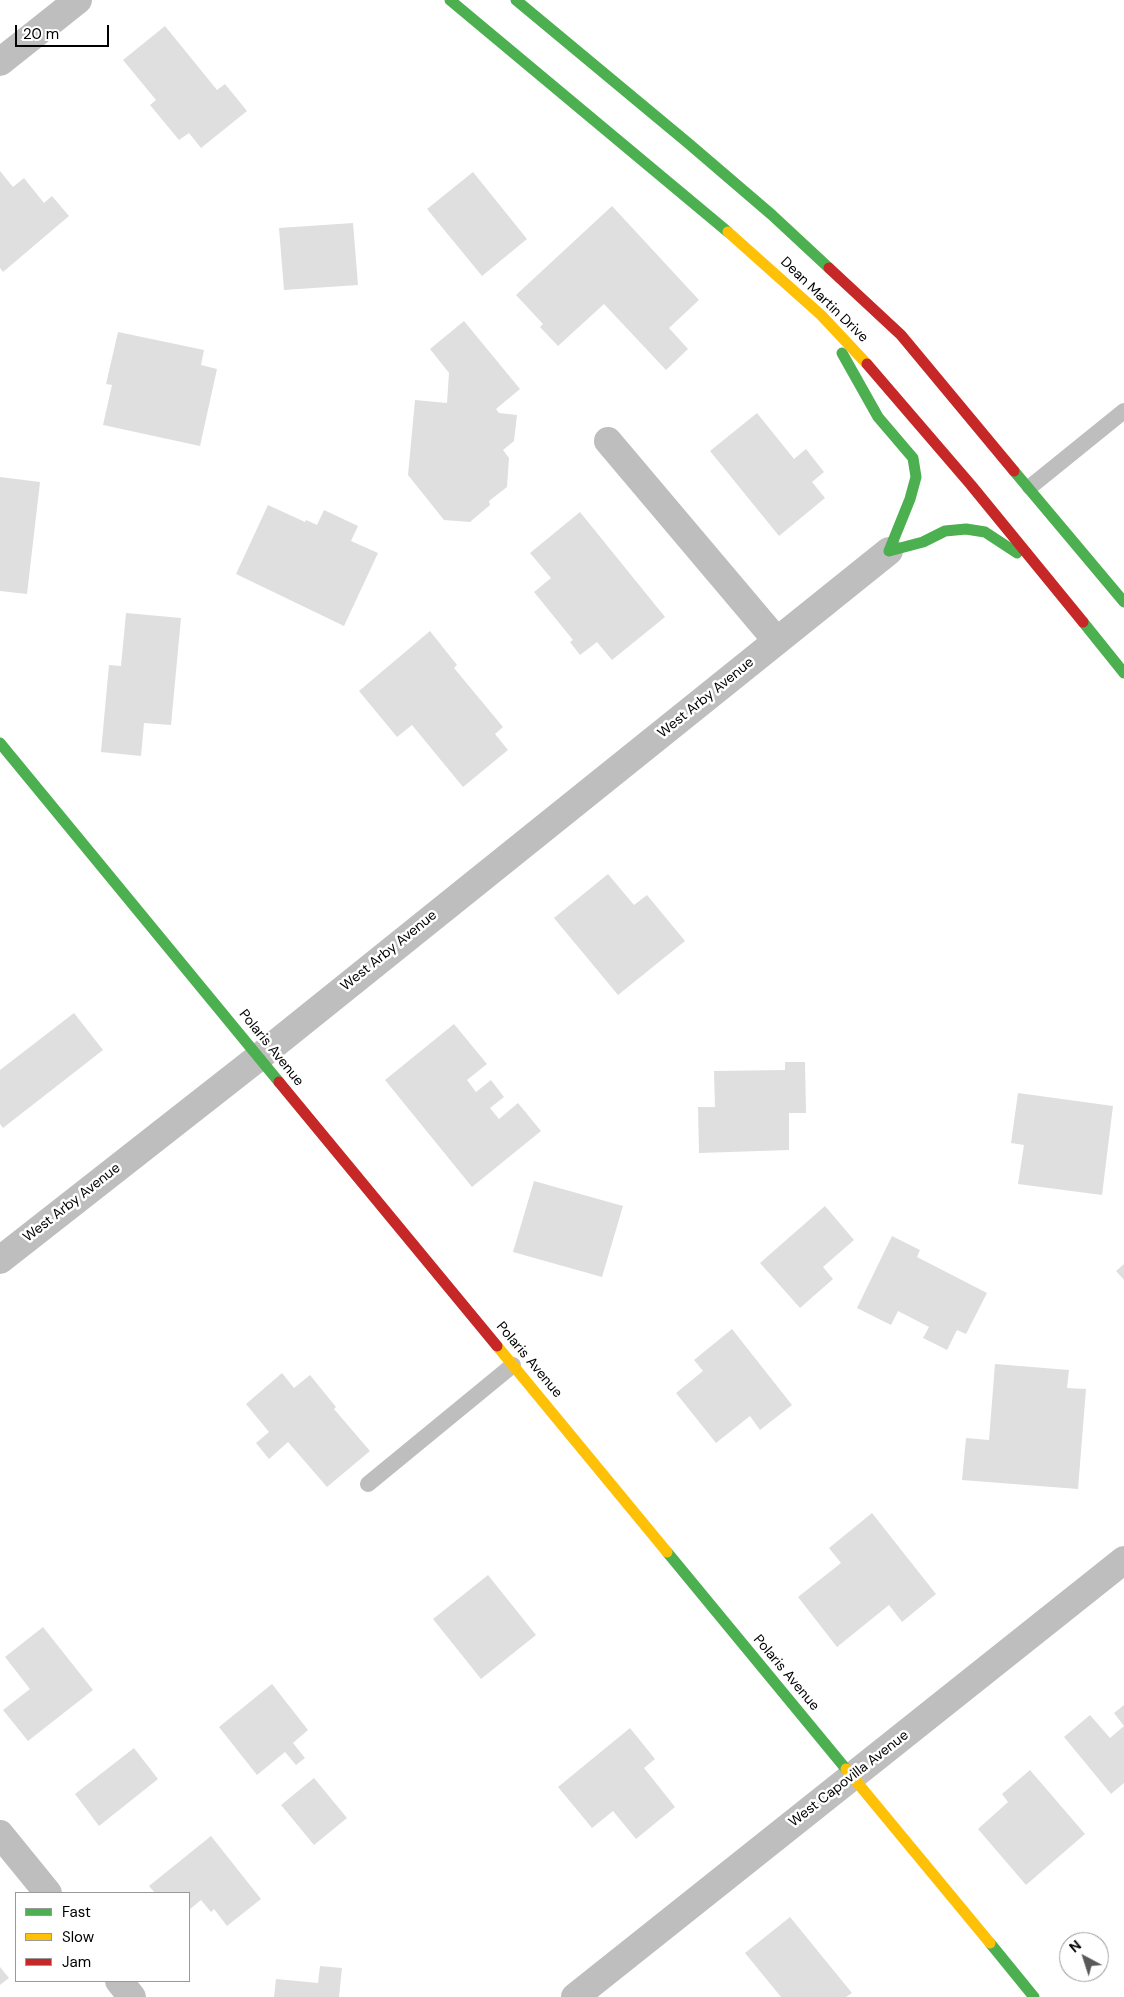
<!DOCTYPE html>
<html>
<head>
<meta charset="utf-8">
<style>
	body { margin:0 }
	#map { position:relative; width:1124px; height:1997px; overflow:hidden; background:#fff; font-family:"DM Sans",sans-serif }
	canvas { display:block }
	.legend { position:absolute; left:15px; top:1892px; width:175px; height:90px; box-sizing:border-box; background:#fff; border:1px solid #999; margin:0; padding:6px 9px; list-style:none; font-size:15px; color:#000 }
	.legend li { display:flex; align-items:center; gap:10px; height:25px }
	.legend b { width:25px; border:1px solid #999 }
	.north { position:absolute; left:1059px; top:1932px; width:50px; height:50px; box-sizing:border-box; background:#fff; border:1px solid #999; border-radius:50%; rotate:320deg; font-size:14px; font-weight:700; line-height:20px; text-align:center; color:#000 }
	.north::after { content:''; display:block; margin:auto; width:18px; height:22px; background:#595959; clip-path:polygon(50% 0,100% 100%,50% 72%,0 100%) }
	.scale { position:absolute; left:15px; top:25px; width:94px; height:22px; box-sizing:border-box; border:2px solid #000; border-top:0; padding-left:6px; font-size:15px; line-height:18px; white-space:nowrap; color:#000; -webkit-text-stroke:4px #fff; paint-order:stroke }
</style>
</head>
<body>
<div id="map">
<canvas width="1124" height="1997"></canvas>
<ul class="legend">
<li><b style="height:6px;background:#4caf50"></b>Fast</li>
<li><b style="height:6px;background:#ffc107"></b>Slow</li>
<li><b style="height:6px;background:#c62828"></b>Jam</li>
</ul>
<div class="north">N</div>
<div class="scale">20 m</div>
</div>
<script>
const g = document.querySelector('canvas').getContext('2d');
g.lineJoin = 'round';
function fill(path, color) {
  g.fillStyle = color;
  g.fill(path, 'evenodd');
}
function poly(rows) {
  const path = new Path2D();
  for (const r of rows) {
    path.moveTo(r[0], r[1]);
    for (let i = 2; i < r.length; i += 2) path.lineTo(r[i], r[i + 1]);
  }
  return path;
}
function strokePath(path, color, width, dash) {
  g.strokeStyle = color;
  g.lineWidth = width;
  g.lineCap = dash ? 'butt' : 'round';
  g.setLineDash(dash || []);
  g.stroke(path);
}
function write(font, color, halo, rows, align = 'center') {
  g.font = font + ' "DM Sans",sans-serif';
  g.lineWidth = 5;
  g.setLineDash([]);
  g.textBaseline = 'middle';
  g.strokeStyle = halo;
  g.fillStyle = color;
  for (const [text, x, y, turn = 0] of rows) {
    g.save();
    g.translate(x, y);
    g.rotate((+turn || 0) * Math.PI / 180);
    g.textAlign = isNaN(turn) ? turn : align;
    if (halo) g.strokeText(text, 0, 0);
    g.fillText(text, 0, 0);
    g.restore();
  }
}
const building = poly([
	[165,26,217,90,225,84,247,111,201,148,189,133,179,140,150,105,156,100,123,60],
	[0,171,13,187,24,178,44,203,52,196,69,216,3,272,0,268],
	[473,172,527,239,482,276,427,209],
	[612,206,699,300,669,328,688,349,666,370,604,304,558,346,540,327,543,324,516,295],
	[353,223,358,285,284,290,279,228],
	[464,321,520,389,496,409,499,413,517,415,514,441,503,450,509,458,507,487,489,501,490,505,470,522,444,520,408,475,415,400,447,403,449,373,430,349],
	[118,332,204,350,201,365,217,369,200,446,103,425,112,385,106,384],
	[757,413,794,459,806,449,824,472,812,482,825,498,779,536,710,451],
	[0,477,40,482,27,594,0,591],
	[268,505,305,522,306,520,317,525,324,510,358,526,351,541,378,553,344,626,236,574],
	[580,512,665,617,612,660,597,642,580,655,570,642,573,640,534,592,551,578,530,553],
	[126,613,181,618,171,725,144,723,141,756,101,752,109,665,121,666],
	[430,631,457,665,454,668,503,727,495,734,508,750,463,787,412,725,397,737,359,691],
	[608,874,634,905,647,895,685,941,618,995,554,918],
	[74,1013,103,1050,3,1128,0,1124,0,1070],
	[454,1024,487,1064,467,1080,476,1092,491,1080,504,1097,490,1108,499,1119,518,1103,541,1131,472,1187,385,1080],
	[785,1062,805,1062,806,1113,789,1113,789,1150,699,1153,698,1107,715,1107,714,1071,785,1070],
	[1018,1093,1113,1106,1102,1195,1018,1184,1024,1145,1011,1143],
	[534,1181,623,1206,602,1277,513,1252],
	[825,1206,854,1240,823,1267,833,1279,800,1308,760,1263],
	[892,1236,920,1250,917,1257,987,1293,966,1334,957,1330,947,1350,923,1338,929,1327,898,1311,891,1325,857,1308],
	[1124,1264,1124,1280,1116,1271],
	[732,1329,792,1405,760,1430,750,1416,716,1443,676,1393,703,1371,694,1360],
	[995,1364,1069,1370,1067,1388,1086,1389,1078,1489,962,1480,966,1438,989,1440],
	[282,1373,294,1388,310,1375,336,1407,334,1409,370,1451,327,1487,288,1442,269,1459,256,1443,269,1432,246,1404],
	[872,1513,936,1594,902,1622,889,1605,837,1647,798,1597,841,1563,829,1548],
	[488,1575,536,1635,481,1679,433,1619],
	[43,1627,93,1690,28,1741,3,1710,30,1689,5,1657],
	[272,1684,308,1730,293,1743,305,1758,296,1765,285,1752,257,1775,219,1727],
	[1124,1705,1124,1783,1111,1794,1064,1737,1090,1715,1110,1738,1124,1726,1114,1713],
	[630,1728,655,1759,644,1768,675,1807,636,1839,613,1811,592,1828,558,1787],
	[134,1748,158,1779,99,1826,75,1794],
	[1030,1770,1085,1834,1026,1885,978,1829,1008,1802,1002,1794],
	[314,1778,347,1818,314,1845,281,1805],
	[211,1836,261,1899,227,1926,214,1909,211,1912,201,1900,189,1910,189,1893,155,1893,149,1886],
	[790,1917,852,1993,846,1997,781,1997,745,1953],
	[320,1966,342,1968,339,1997,274,1997,276,1979,318,1983],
	[0,1967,9,1978,0,1985]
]);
const lane = poly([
	[1030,487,1124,411],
	[368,1484,513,1365]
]);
const street = poly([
	[0,62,78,0],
	[608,441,777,641],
	[0,1260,259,1057,889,551],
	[0,1834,48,1893],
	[119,1981,132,1997],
	[575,1997,1124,1560]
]);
const fast = poly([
	[450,0,728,232],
	[516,0,688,143,772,215,829,268],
	[842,353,878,417,913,458,916,477,910,499,889,551],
	[1014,471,1124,602],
	[889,551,923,542,945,531,966,529,985,532,1017,553],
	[1083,622,1124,673],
	[0,743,279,1082],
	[667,1552,846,1769],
	[990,1943,1034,1997]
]);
const slow = poly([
	[728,232,821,315,867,364],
	[497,1346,667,1552],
	[846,1769,990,1943]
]);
const jam = poly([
	[829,268,901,335,1014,471],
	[867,364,971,485,1083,622],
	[279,1082,497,1346]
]);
const streetNames = [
	["Dean Martin Drive",824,300,44],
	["West Arby Avenue",706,698,-39],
	["West Arby Avenue",389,951,-39],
	["Polaris Avenue",271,1048,51],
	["West Arby Avenue",72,1203,-38],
	["Polaris Avenue",529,1360,50],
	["Polaris Avenue",786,1673,50],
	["West Capovilla Avenue",849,1779,-38]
];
fill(building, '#dfdfdf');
strokePath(lane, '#bebebe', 16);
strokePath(street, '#bebebe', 28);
strokePath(fast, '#4caf50', 11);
strokePath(slow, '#ffc107', 11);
strokePath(jam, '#c62828', 11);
write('14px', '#000', '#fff', streetNames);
</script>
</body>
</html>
